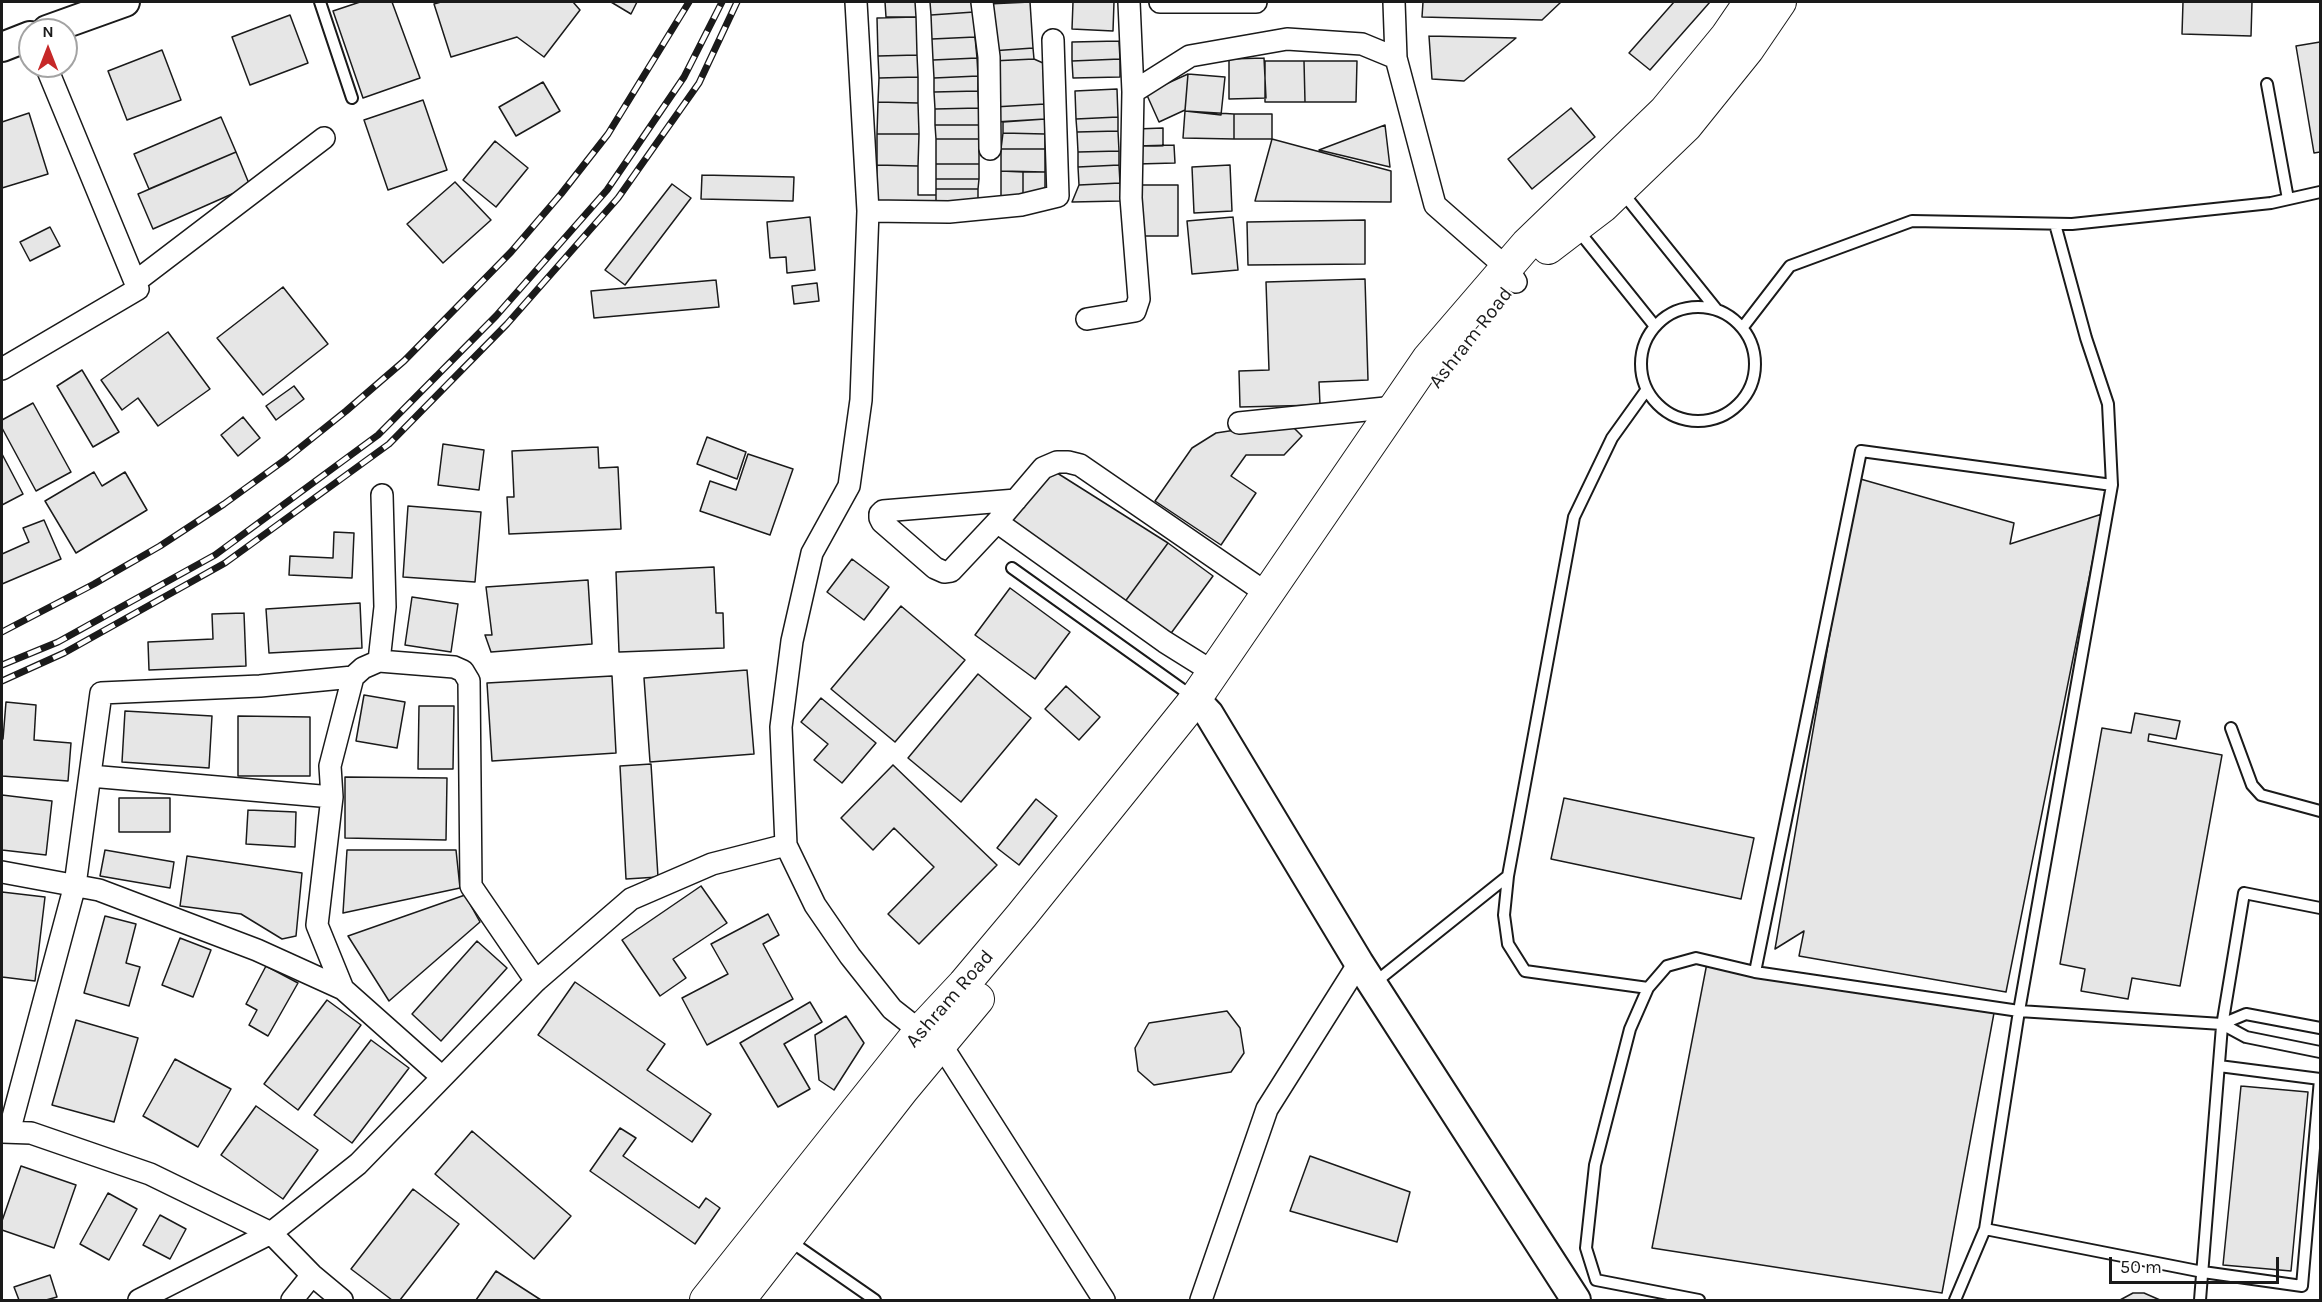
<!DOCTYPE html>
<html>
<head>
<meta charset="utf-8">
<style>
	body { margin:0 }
	#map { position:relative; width:2322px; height:1302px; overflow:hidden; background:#fff; font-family:Karla,sans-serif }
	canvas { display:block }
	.frame { position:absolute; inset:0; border:3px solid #1a1a1a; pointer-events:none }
	.north { position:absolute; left:18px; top:18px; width:60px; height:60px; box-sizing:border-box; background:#fff; border:2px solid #a3a3a3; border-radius:50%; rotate:0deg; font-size:16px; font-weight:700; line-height:24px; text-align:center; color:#1a1a1a }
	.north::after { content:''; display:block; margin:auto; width:21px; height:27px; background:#c62828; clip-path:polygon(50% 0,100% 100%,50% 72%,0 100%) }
	.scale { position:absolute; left:2109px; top:1257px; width:170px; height:27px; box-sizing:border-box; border:3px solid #1a1a1a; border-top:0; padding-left:8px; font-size:18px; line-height:21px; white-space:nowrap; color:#1a1a1a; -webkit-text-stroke:4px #fff; paint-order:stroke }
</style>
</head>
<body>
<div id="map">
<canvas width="2322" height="1302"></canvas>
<div class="frame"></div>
<div class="north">N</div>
<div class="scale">50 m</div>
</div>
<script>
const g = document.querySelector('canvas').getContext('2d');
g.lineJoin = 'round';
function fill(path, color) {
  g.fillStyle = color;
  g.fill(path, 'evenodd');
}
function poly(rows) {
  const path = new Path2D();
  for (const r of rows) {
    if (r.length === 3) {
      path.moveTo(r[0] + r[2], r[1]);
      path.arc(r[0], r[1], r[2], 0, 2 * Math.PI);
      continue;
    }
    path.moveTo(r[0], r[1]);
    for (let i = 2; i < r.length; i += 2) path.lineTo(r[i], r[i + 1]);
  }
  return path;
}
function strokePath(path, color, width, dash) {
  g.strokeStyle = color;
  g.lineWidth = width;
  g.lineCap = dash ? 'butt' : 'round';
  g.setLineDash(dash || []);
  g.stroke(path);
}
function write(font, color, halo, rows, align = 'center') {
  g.font = font + ' Karla,sans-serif';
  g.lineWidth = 4.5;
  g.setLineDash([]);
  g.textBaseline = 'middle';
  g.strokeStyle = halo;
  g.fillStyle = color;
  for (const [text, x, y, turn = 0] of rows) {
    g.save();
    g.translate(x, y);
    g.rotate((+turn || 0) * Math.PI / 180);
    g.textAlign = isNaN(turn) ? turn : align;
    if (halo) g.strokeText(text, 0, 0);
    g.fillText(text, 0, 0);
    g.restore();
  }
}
const building = poly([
	[360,2,392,2,420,78,363,98,333,11,360,2],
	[441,2,573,2,580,10,544,57,517,37,451,57,434,4,441,2],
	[611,2,637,2,631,14,611,2],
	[885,2,915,2,916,17,886,17,885,2],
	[930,2,973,2,974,12,931,15,930,2],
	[1030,2,1033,48,991,51,988,4,1030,2],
	[1073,2,1114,2,1113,31,1072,29,1073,2],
	[1423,2,1561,2,1542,20,1422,17,1423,2],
	[1674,2,1710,2,1650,70,1629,53,1674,2],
	[2183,2,2252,2,2251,36,2182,34,2183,2],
	[974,12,975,37,932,39,931,15,974,12],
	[290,15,308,63,250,85,232,37,290,15],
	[916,17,917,55,878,56,877,18,916,17],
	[1429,36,1516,38,1464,81,1432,79,1429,36],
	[975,37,977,58,933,60,932,39,975,37],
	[1119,41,1120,59,1072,61,1072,42,1119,41],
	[2320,42,2320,152,2314,153,2296,46,2320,42],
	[1033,48,1034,59,992,61,991,51,1033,48],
	[162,50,181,100,127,120,108,71,162,50],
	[917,55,918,77,879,78,878,56,917,55],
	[977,58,978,76,934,78,933,60,977,58],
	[1264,58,1266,98,1229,99,1229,59,1264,58],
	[1034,59,1043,63,1045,104,994,107,992,61,1034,59],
	[1120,59,1120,77,1073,78,1072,61,1120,59],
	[1265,61,1304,61,1305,102,1265,102,1265,61],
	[1304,61,1357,61,1356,102,1305,102,1304,61],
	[1188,74,1185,110,1159,122,1146,93,1188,74],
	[1188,74,1225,77,1221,115,1185,111,1188,74],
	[978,76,978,91,934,92,934,78,978,76],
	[918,77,918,103,878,102,879,78,918,77],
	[543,82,560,111,516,136,499,107,543,82],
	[1117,89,1118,117,1076,119,1075,91,1117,89],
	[978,91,979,108,935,109,934,92,978,91],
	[423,100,447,170,388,190,364,120,423,100],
	[878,102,918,103,919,134,877,134,878,102],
	[1045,104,1045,119,995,122,994,107,1045,104],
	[979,108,979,125,935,125,935,109,979,108],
	[1571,108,1595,137,1532,189,1508,159,1571,108],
	[1185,111,1234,114,1234,139,1183,138,1185,111],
	[29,113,48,174,2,188,2,122,29,113],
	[1234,114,1272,114,1272,139,1234,139,1234,114],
	[221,117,236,152,149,189,134,154,221,117],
	[1118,117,1118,131,1077,132,1076,119,1118,117],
	[1045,119,1045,134,1003,133,1003,122,1045,119],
	[935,125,979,125,979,139,936,139,935,125],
	[1385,125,1390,167,1319,150,1385,125],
	[1163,128,1163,146,1136,146,1136,129,1163,128],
	[1118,131,1119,151,1078,152,1077,132,1118,131],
	[1003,133,1045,134,1045,149,1001,149,1003,133],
	[877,134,919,134,918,166,877,165,877,134],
	[936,139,979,139,979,164,936,164,936,139],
	[1272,139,1391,171,1391,202,1255,201,1272,139],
	[495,141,528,168,496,207,463,180,495,141],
	[1174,145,1175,163,1137,164,1136,146,1174,145],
	[1001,149,1045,149,1045,172,1001,171,1001,149],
	[1119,151,1119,165,1078,167,1078,152,1119,151],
	[236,152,250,186,153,229,138,194,236,152],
	[936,164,979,164,979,179,936,179,936,164],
	[877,165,918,166,918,195,936,195,936,207,876,205,877,165],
	[1119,165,1120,183,1079,185,1078,167,1119,165],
	[1230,165,1232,211,1194,213,1192,167,1230,165],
	[1001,171,1023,172,1023,198,1001,198,1001,171],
	[1023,172,1045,172,1045,198,1023,198,1023,172],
	[702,175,794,177,793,201,701,199,702,175],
	[936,179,979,179,978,189,936,189,936,179],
	[455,182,491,220,443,263,407,224,455,182],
	[1120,183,1121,201,1072,202,1079,185,1120,183],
	[672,184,691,198,625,285,605,270,672,184],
	[1142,185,1178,185,1178,236,1142,236,1142,185],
	[936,189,978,189,978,206,936,207,936,189],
	[810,217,815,270,787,273,786,257,770,258,767,222,810,217],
	[1233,217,1238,270,1192,274,1187,221,1233,217],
	[1365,220,1365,264,1248,265,1247,222,1365,220],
	[50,227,60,246,30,261,20,242,50,227],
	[1365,279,1368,380,1319,382,1320,405,1240,407,1239,371,1269,370,1266,282,1365,279],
	[716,280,719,307,594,318,591,291,716,280],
	[817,283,819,301,794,304,792,286,817,283],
	[283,287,328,344,263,395,217,338,283,287],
	[168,332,210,389,158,426,138,398,122,410,101,380,168,332],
	[82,370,119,432,93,447,57,386,82,370],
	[294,386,304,399,276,420,266,406,294,386],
	[33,403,71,472,36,491,2,428,2,420,33,403],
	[243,417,260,438,238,456,221,435,243,417],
	[1288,422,1302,436,1284,455,1246,455,1231,476,1256,493,1221,545,1155,501,1192,448,1216,433,1288,422],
	[707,437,746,452,737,479,697,464,707,437],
	[443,444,484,450,479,490,438,485,443,444],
	[598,447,599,468,618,467,621,529,509,534,507,497,514,497,512,451,598,447],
	[2,454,23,494,2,505,2,454],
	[748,454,793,469,770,535,700,511,710,481,736,490,748,454],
	[1054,471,1168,543,1124,603,1011,522,1054,471],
	[94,472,102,486,125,472,147,510,76,553,45,501,94,472],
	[1857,478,2014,523,2010,544,2102,514,2006,992,1799,956,1804,931,1775,949,1857,478],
	[408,506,481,512,475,582,403,577,408,506],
	[44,520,61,559,2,584,2,554,29,542,23,528,44,520],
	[334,532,354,533,352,578,289,575,290,556,333,558,334,532],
	[1168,543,1213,576,1169,636,1124,603,1168,543],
	[852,559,889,587,864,620,827,592,852,559],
	[714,567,716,613,723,613,724,648,619,652,616,572,714,567],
	[588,580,592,644,491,652,485,635,492,635,486,587,588,580],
	[1010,588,1070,632,1035,679,975,635,1010,588],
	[412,597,458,604,451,652,405,645,412,597],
	[360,603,362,648,269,653,266,609,360,603],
	[901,606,965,660,895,742,831,689,901,606],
	[244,613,246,666,149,670,148,642,213,639,212,614,244,613],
	[747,670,754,754,650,762,644,678,747,670],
	[978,674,1031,718,961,802,908,758,978,674],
	[612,676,616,753,492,761,487,683,612,676],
	[1066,686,1100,717,1079,740,1045,709,1066,686],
	[364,695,405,702,397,748,356,741,364,695],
	[821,698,876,743,842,783,814,760,828,744,801,722,821,698],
	[6,702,36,705,34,740,71,743,68,781,2,776,2,739,3,739,6,702],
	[419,706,454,706,453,769,418,769,419,706],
	[125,711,212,716,209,768,122,762,125,711],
	[2135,713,2180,721,2176,739,2149,734,2148,741,2222,755,2180,986,2132,978,2128,999,2081,991,2085,969,2060,964,2102,728,2131,733,2135,713],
	[238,716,310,717,310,776,238,776,238,716],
	[651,764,658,877,626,879,620,766,651,764],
	[893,765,997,865,919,944,888,914,934,867,894,828,873,850,841,818,893,765],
	[345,777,447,778,446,840,345,838,345,777],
	[2,795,52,801,46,855,2,850,2,795],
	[119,798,170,798,170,832,119,832,119,798],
	[1564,798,1754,838,1741,899,1551,859,1564,798],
	[1036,799,1057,816,1019,865,997,848,1036,799],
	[248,810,296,812,295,847,246,844,248,810],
	[105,850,174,862,170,888,100,876,105,850],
	[347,850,456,850,460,888,343,913,347,850],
	[187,856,302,873,296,936,282,939,241,914,180,906,187,856],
	[701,886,727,923,673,959,686,978,660,996,622,940,701,886],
	[2,892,45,897,35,981,2,977,2,892],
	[465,895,480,922,389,1001,348,936,465,895],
	[768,914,779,935,763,944,793,999,707,1045,682,998,728,974,711,944,768,914],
	[105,916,136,924,126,963,140,967,129,1006,84,993,105,916],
	[180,938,211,950,193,997,162,985,180,938],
	[477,941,507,968,441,1041,412,1014,477,941],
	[1707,963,1994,1013,1942,1293,1652,1248,1707,963],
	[266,966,298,983,268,1036,249,1025,257,1010,246,1004,266,966],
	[575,982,665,1044,647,1070,711,1114,692,1142,538,1035,575,982],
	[327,1000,361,1025,298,1110,264,1084,327,1000],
	[810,1002,822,1022,784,1044,810,1089,778,1107,740,1043,810,1002],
	[1227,1011,1240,1028,1244,1053,1231,1072,1154,1085,1138,1071,1135,1048,1149,1023,1227,1011],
	[846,1016,864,1043,834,1090,819,1080,815,1035,846,1016],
	[76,1020,138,1038,114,1122,52,1105,76,1020],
	[371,1040,409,1068,352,1143,314,1115,371,1040],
	[175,1059,231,1089,198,1147,143,1116,175,1059],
	[2241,1086,2308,1092,2291,1271,2223,1265,2241,1086],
	[256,1106,318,1150,283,1199,221,1155,256,1106],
	[620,1128,636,1138,623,1156,699,1208,706,1198,720,1208,695,1244,590,1171,620,1128],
	[472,1131,571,1216,534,1259,435,1174,472,1131],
	[1310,1156,1410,1192,1397,1242,1290,1211,1310,1156],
	[21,1166,76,1185,54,1248,2,1230,2,1221,21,1166],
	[413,1189,459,1224,400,1300,392,1300,351,1269,413,1189],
	[108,1193,137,1209,109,1260,80,1244,108,1193],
	[160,1215,186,1229,170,1259,143,1245,160,1215],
	[496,1271,541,1300,476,1300,496,1271],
	[50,1275,57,1297,46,1300,19,1300,14,1287,50,1275],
	[2133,1293,2144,1293,2160,1300,2120,1300,2133,1293]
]);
const lane = poly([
	[320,2,352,98],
	[2267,84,2288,199],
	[1622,192,1716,309],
	[2055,224,2086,338,2108,404,2112,485],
	[1577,229,1654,325],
	[1698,364,57],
	[1743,327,1790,266,1912,221,2072,224,2271,203,2320,192],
	[1012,568,1193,697],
	[2231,728,2252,785,2261,795,2320,811],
	[1508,876,1504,915,1508,944,1525,971,1648,988,1630,1029,1595,1165,1586,1248,1596,1280,1699,1300],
	[1755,972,1861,451,2112,485,2019,1011,1985,1229],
	[1373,984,1508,876,1574,517,1612,438,1645,392],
	[1648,988,1667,966,1696,958,1755,972,2019,1011,2222,1024,2246,1014,2320,1028],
	[2222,1024,2246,1037,2320,1052],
	[790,1241,875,1300],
	[1955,1300,1985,1229,2203,1272,2302,1286,2320,1079,2219,1066],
	[2200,1300,2222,1026,2244,893,2320,908]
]);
const street = poly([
	[856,2,868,211,861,400,849,486,812,553,792,641,781,727,786,845,815,905,850,956,892,1009,920,1031,940,1043,1104,1300],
	[982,2,989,57,990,149],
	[1160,2,1256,2],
	[1394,2,1396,58,1435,205,1508,269,1516,282],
	[1133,92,1190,56,1287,39,1362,44,1396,58],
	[868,211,949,212,1021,205,1058,196,1053,40],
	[135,282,324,138],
	[1087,319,1135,311,1139,299,1131,198,1133,92,1129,2],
	[2,369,138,289,46,66],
	[1239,423,1395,407],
	[1016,500,883,511,880,514,880,518,882,522,935,568,944,572,951,571,997,522,1043,468,1057,462,1068,462,1080,465,1266,593],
	[997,522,1165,642,1213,672],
	[379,661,385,607,382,495],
	[90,776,332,797],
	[2,872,99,890,257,950,343,989,442,1077],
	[343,989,317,925,332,797,330,766,353,677,363,668,379,661,454,667,463,671,469,681,471,886,536,981],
	[2,1132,31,1133,150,1174,271,1233,312,1275,342,1300],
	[9,1132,75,885,101,693,260,686,353,677],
	[139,1300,271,1233,358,1164,536,981,631,899,712,864,786,845],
	[292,1300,312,1275],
	[1201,1300,1267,1109,1359,963]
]);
const secondary = poly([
	[47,30,125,2],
	[2,47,30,36],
	[1195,699,1209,714,1359,963,1576,1300]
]);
const primary = poly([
	[1548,248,1603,206,1686,126,1748,49,1780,2],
	[706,1300,920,1031,964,984,1022,915,1191,705,1428,359,1527,244,1665,111,1726,37,1750,2],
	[739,1300,903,1089,978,999]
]);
const rail = poly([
	[2,632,94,584,160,546,224,504,286,459,346,411,404,361,511,252,561,194,608,134,689,2],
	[2,665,58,642,215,555,378,435,496,316,607,190,684,77,722,2],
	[2,681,64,653,225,563,389,444,507,324,618,198,699,83,737,2]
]);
const streetNames = [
	["Ashram Road",1471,338,-52],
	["Ashram Road",950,999,-49]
];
fill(building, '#e6e6e6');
strokePath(building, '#1a1a1a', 1.5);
strokePath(lane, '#1a1a1a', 14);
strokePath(street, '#1a1a1a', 24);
strokePath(secondary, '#1a1a1a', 32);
strokePath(primary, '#1a1a1a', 34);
strokePath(lane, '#fff', 10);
strokePath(street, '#fff', 21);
strokePath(secondary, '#fff', 28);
strokePath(primary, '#fff', 32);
strokePath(rail, '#1a1a1a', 7);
strokePath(rail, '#fff', 4.5, [14]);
write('20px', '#1a1a1a', '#fff', streetNames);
</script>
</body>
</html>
